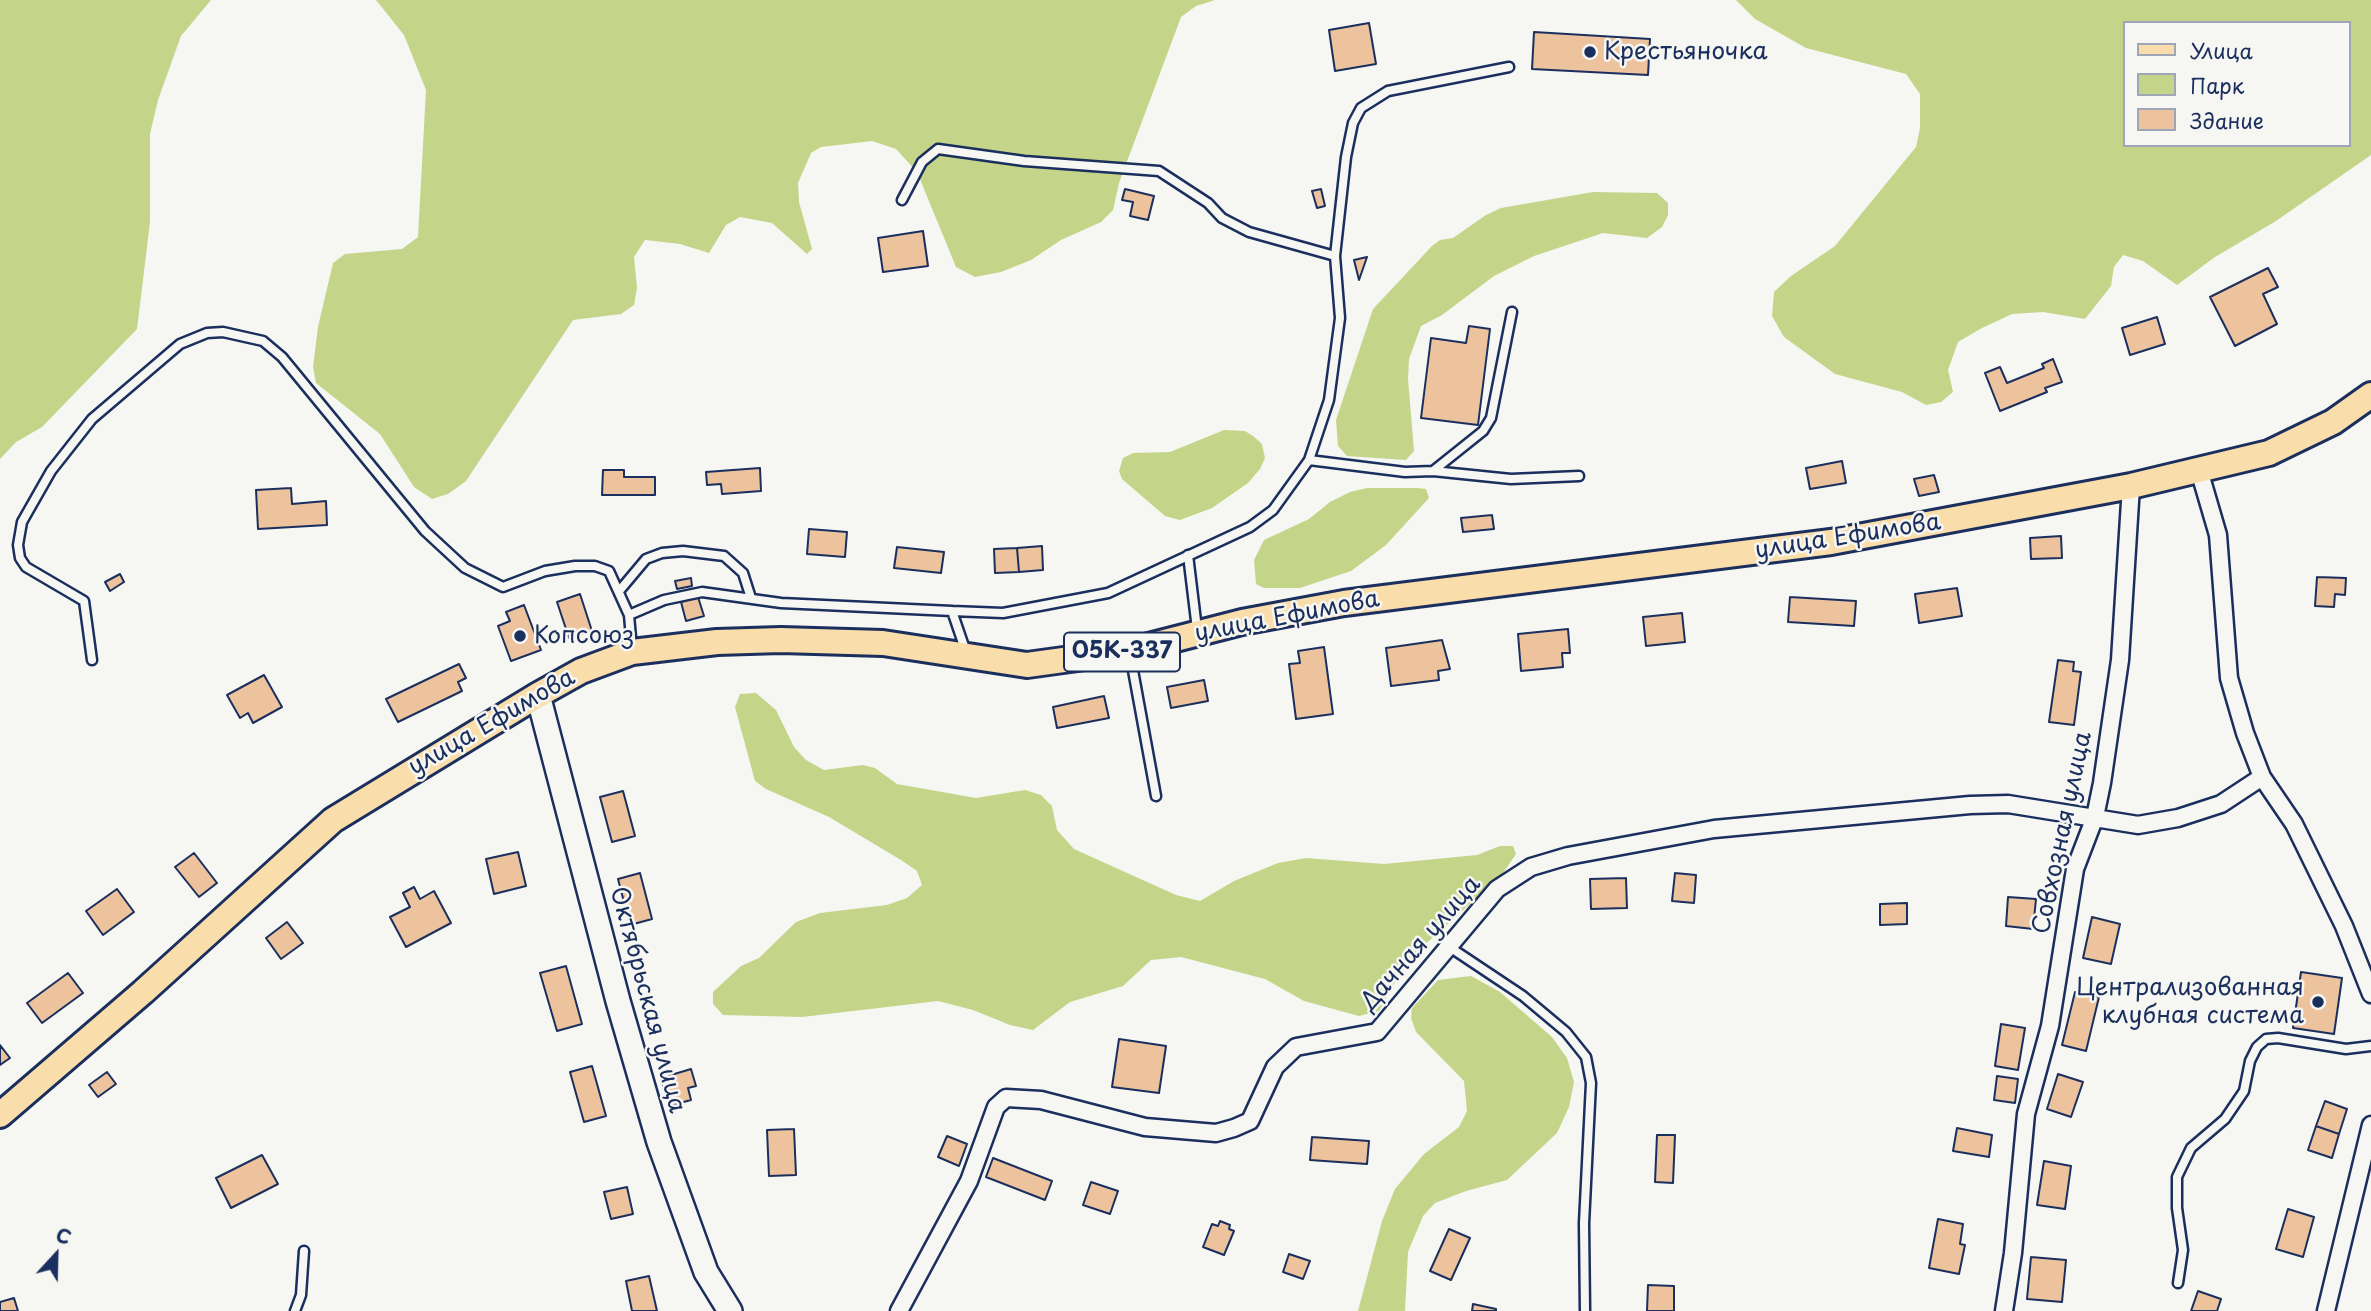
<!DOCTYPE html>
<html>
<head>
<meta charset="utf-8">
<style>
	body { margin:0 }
	#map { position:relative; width:2371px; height:1311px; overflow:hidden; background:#f6f6f2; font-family:"Playpen Sans",sans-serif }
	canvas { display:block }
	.legend { position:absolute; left:2123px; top:21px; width:228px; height:126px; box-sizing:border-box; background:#f6f6f2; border:2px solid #9ea6b7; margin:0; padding:9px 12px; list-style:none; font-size:21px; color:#1b2f5e }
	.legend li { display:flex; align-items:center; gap:14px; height:35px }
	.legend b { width:35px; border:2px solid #9ea6b7 }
	.north { position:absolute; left:21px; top:1220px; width:70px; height:70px; -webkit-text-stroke:5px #f6f6f2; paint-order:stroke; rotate:22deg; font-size:19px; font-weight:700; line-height:28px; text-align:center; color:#1b2f5e }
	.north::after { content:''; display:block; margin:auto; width:24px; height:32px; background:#1b2f5e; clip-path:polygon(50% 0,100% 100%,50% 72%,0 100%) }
</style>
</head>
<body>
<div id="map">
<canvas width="2371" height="1311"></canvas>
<ul class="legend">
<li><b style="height:9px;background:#f9ddab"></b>Улица</li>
<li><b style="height:19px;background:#c4d589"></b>Парк</li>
<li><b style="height:19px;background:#ecc39c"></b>Здание</li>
</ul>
<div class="north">С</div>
</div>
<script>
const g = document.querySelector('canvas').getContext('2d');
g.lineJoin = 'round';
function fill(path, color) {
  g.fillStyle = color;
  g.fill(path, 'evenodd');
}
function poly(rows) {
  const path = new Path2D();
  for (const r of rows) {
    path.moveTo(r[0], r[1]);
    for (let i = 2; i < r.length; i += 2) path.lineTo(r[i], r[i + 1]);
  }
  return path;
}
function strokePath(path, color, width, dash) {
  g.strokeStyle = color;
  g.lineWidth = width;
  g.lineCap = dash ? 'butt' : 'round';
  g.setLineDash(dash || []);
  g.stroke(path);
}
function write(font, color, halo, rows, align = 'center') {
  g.font = font + ' "Playpen Sans",sans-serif';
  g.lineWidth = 5;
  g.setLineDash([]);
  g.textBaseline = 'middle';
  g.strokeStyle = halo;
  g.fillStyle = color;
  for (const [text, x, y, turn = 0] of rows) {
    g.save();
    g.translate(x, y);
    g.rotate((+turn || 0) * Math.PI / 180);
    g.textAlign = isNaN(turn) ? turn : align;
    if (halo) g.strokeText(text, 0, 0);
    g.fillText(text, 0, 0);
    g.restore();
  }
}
const green = poly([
	[0,0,211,0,181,36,158,100,150,134,150,222,137,329,42,427,16,442,0,459],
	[376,0,1215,0,1196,6,1181,17,1119,183,1113,210,1101,222,1061,240,1031,260,1001,272,975,277,956,267,917,172,896,149,872,141,821,147,811,153,798,183,799,202,812,249,807,254,772,223,740,217,726,225,709,253,680,244,645,240,634,257,637,288,634,305,621,314,573,320,466,481,448,494,432,499,414,487,380,434,316,383,313,367,318,327,333,263,345,254,402,249,418,237,426,90,404,35],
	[1736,0,2371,0,2371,155,2276,221,2215,257,2177,285,2143,261,2123,255,2114,267,2111,286,2085,319,2043,312,2012,314,1980,329,1958,342,1948,370,1953,392,1941,402,1926,405,1902,392,1835,374,1784,337,1772,316,1774,292,1791,276,1835,246,1916,147,1920,128,1920,94,1906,74,1806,48,1755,19],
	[2124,23,2348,23,2348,145,2124,145],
	[1593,192,1657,193,1668,203,1668,215,1662,227,1647,238,1603,233,1534,256,1494,276,1442,315,1421,326,1409,359,1408,379,1414,451,1406,460,1347,456,1338,446,1336,420,1373,309,1432,246,1440,240,1453,238,1486,215,1501,208],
	[1224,430,1245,431,1253,436,1262,444,1265,458,1260,469,1248,483,1212,508,1180,520,1165,516,1122,479,1119,471,1123,458,1133,453,1170,452],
	[1367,488,1417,488,1426,489,1429,498,1386,545,1351,571,1300,588,1264,588,1256,584,1254,560,1264,540,1309,519,1330,502,1350,492],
	[756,693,776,710,794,747,806,760,824,770,863,765,875,768,897,784,976,798,1025,790,1041,795,1052,806,1057,830,1074,849,1176,895,1200,901,1234,881,1278,863,1306,858,1384,864,1477,855,1500,846,1513,846,1516,854,1501,876,1419,950,1399,975,1379,1011,1359,1016,1304,1001,1265,979,1181,957,1151,960,1123,986,1070,1002,1033,1030,1010,1025,973,1010,938,1001,802,1017,723,1015,713,1004,713,992,741,966,759,958,796,922,820,913,887,905,907,898,922,885,917,871,901,860,829,817,766,789,755,781,735,707,740,694],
	[1471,976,1500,992,1552,1037,1567,1058,1574,1082,1569,1107,1557,1133,1507,1180,1466,1191,1435,1203,1423,1216,1408,1252,1405,1311,1358,1311,1382,1221,1395,1189,1424,1154,1459,1127,1467,1111,1464,1081,1416,1032,1411,1018,1412,1008,1438,980]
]);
const building = poly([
	[1369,23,1376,64,1335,71,1329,30,1369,23],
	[1534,32,1650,39,1648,75,1532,69,1534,32],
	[1125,189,1154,196,1148,220,1130,216,1133,202,1122,200,1125,189],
	[1321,189,1325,206,1317,208,1312,191,1321,189],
	[923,231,928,266,883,272,878,238,923,231],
	[1367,257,1359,280,1354,260,1367,257],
	[2268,268,2278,287,2263,294,2277,324,2235,346,2210,297,2268,268],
	[2157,317,2165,344,2130,355,2122,328,2157,317],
	[1469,326,1490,329,1478,425,1421,418,1431,338,1466,343,1469,326],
	[2053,359,2062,382,2045,388,2047,392,2000,411,1985,373,2000,367,2007,383,2044,368,2042,364,2053,359],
	[1842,461,1846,483,1810,489,1806,468,1842,461],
	[760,468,761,491,722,494,721,484,707,485,706,472,760,468],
	[603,470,624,470,624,477,655,477,655,495,602,495,603,470],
	[1934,475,1939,492,1919,496,1914,479,1934,475],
	[291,488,292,504,326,501,327,525,258,529,256,490,291,488],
	[1492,515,1494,529,1463,532,1461,518,1492,515],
	[809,529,847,532,845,557,807,554,809,529],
	[2061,536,2062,558,2031,559,2030,538,2061,536],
	[1042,546,1043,570,1019,572,1017,548,1042,546],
	[897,547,944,552,941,573,894,568,897,547],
	[1017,548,1019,572,995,573,994,549,1017,548],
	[120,574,124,582,110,591,105,582,120,574],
	[2317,577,2346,578,2345,595,2335,594,2334,607,2315,606,2317,577],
	[691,578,692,586,677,589,675,581,691,578],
	[1957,588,1962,616,1919,623,1915,594,1957,588],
	[580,594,592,631,569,638,557,602,580,594],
	[698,597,704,616,686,621,681,602,698,597],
	[1790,597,1856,601,1854,626,1788,622,1790,597],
	[524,605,541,650,511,661,498,626,510,621,506,612,524,605],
	[1682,613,1685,642,1646,646,1643,617,1682,613],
	[1568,629,1570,653,1562,653,1563,667,1521,671,1518,634,1568,629],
	[1442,640,1450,669,1438,671,1439,680,1391,686,1386,648,1442,640],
	[1324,647,1333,714,1296,719,1289,664,1300,663,1298,651,1324,647],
	[2058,660,2074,662,2073,671,2081,672,2074,725,2049,722,2058,660],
	[459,664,466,678,458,682,462,691,398,722,386,699,459,664],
	[264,675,282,707,253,723,248,713,240,718,227,695,264,675],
	[1204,680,1208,701,1171,708,1167,687,1204,680],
	[1104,696,1109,718,1057,728,1053,707,1104,696],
	[623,791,635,836,612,842,600,797,623,791],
	[518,852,526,886,494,894,486,859,518,852],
	[194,853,217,883,199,897,175,867,194,853],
	[640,873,652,919,630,925,618,879,640,873],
	[1675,873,1696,875,1694,903,1672,901,1675,873],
	[1626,878,1627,908,1591,909,1590,879,1626,878],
	[414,887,420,899,434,891,451,923,406,947,390,917,410,907,403,893,414,887],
	[117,889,134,912,103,935,86,911,117,889],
	[2008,897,2036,899,2033,929,2006,926,2008,897],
	[1907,903,1907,924,1880,925,1880,904,1907,903],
	[2092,917,2120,924,2111,964,2083,958,2092,917],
	[287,922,303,943,281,959,266,938,287,922],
	[566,966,582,1024,557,1031,540,973,566,966],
	[2301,972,2342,978,2334,1034,2293,1028,2301,972],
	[68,973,83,993,42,1023,27,1003,68,973],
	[2075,992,2099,997,2086,1051,2062,1045,2075,992],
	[2001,1024,2025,1028,2018,1070,1995,1066,2001,1024],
	[1119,1039,1166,1046,1159,1093,1112,1087,1119,1039],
	[0,1045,10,1058,0,1065,0,1045],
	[592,1066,606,1116,584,1122,570,1072,592,1066],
	[691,1069,696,1086,688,1088,691,1100,669,1106,661,1078,691,1069],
	[107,1072,116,1084,98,1097,89,1085,107,1072],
	[2058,1074,2083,1082,2071,1117,2047,1109,2058,1074],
	[1997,1076,2018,1079,2015,1103,1994,1100,1997,1076],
	[2325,1101,2347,1109,2339,1134,2316,1126,2325,1101],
	[2316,1126,2339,1134,2332,1158,2308,1150,2316,1126],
	[1957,1128,1992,1135,1989,1157,1953,1151,1957,1128],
	[794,1129,796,1175,769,1176,767,1130,794,1129],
	[1657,1135,1675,1135,1673,1183,1655,1182,1657,1135],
	[947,1136,967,1144,959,1166,938,1157,947,1136],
	[1312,1137,1369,1141,1367,1164,1310,1160,1312,1137],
	[262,1155,278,1184,231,1208,216,1178,262,1155],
	[993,1158,1052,1181,1045,1200,986,1177,993,1158],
	[2044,1161,2071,1166,2065,1209,2037,1205,2044,1161],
	[1091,1182,1118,1191,1110,1214,1083,1205,1091,1182],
	[627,1187,633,1214,611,1219,604,1192,627,1187],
	[2288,1209,2314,1217,2303,1257,2276,1249,2288,1209],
	[1938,1219,1963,1224,1960,1244,1965,1245,1959,1274,1929,1268,1938,1219],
	[1220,1221,1230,1225,1229,1229,1234,1231,1224,1255,1203,1247,1212,1224,1218,1226,1220,1221],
	[1449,1229,1470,1238,1451,1280,1430,1271,1449,1229],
	[1289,1254,1310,1261,1303,1279,1283,1272,1289,1254],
	[2031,1257,2066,1260,2062,1302,2027,1299,2031,1257],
	[649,1276,657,1311,632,1311,626,1281,649,1276],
	[1648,1285,1674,1286,1674,1311,1647,1311,1648,1285],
	[2198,1291,2221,1299,2217,1311,2191,1311,2198,1291],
	[14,1298,18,1311,0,1311,0,1302,14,1298],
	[1473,1304,1496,1309,1496,1311,1472,1311,1473,1304]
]);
const lane = poly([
	[902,200,922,162,938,149,1024,161,1159,171,1208,203,1222,218,1249,232,1335,256],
	[1309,460,1405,472,1433,471,1483,431,1491,418,1512,312],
	[1433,471,1511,479,1579,476],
	[1188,555,1197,629],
	[620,590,646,559,662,553,683,551,724,556,743,573,751,598],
	[952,611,1003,613,1108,593,1250,527,1273,510,1309,460,1329,400,1340,318,1335,256,1346,157,1353,123,1361,108,1388,91,1509,67],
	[629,615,664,600,702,592,781,603,952,611,966,652],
	[1130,654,1156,796],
	[92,660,84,601,26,567,20,558,18,545,22,522,51,471,92,419,180,344,207,333,223,332,263,341,282,357,425,531,465,568,503,587,545,571,575,566,595,566,609,571,629,615,632,649],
	[1448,946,1523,996,1566,1032,1586,1057,1591,1083,1584,1223,1585,1311],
	[2178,1283,2183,1250,2177,1208,2177,1177,2191,1148,2225,1119,2244,1091,2250,1061,2257,1047,2266,1039,2278,1038,2346,1049,2371,1046],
	[295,1311,301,1295,304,1251]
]);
const street = poly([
	[2199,470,2218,535,2229,678,2245,733,2262,777,2294,824,2344,926,2371,994],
	[899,1311,969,1181,996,1107,1006,1098,1041,1100,1145,1127,1216,1133,1234,1128,1250,1121,1275,1067,1296,1047,1377,1032,1497,889,1531,867,1568,856,1714,829,1970,805,2008,804,2138,825,2178,818,2221,804,2262,777],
	[2004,1311,2013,1253,2026,1114,2050,1026,2075,869,2095,817,2102,783,2120,660,2131,486],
	[2326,1311,2371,1125]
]);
const secondary = poly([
	[538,695,618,1001,659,1142,706,1272,730,1311]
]);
const primary = poly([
	[0,1115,143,992,333,820,538,695,581,671,632,652,717,642,781,640,883,643,1027,665,1129,651,1242,622,1344,603,1831,542,2131,486,2269,453,2333,422,2371,395]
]);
const markers = [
	[1590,52,7,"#1b2f5e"],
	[520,636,7,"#1b2f5e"],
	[2318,1002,7,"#1b2f5e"]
];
const shields = [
	[1122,652,116]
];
const shieldNames = [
	["05К-337",1122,652]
];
const poiNames = [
	["Крестьяночка",1604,52],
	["Копсоюз",534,636],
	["Централизованная",2304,988,"right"],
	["клубная система",2304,1016,"right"]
];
const streetNames = [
	["улица Ефимова",1848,537,-9],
	["улица Ефимова",1287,617,-11],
	["улица Ефимова",492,723,-30],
	["Совхозная улица",2063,833,-78],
	["Дачная улица",1421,944,-49],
	["Октябрьская улица",647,1000,75]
];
fill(green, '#c4d589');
fill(building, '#ecc39c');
strokePath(building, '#1b2f5e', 2);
strokePath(lane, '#1b2f5e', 13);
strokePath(street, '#1b2f5e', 21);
strokePath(secondary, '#1b2f5e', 28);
strokePath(primary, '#1b2f5e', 30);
strokePath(lane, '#f6f6f2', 8);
strokePath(street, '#f6f6f2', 16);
strokePath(secondary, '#f6f6f2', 23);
strokePath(primary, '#f9ddab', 24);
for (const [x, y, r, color] of markers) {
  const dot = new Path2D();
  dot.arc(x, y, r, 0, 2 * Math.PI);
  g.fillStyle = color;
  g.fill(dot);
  strokePath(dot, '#f6f6f2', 2.5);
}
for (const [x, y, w] of shields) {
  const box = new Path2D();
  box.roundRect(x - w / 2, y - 19.5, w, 39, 5);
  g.fillStyle = '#f6f6f2';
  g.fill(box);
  strokePath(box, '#1b2f5e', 2);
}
write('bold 23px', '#1b2f5e', null, shieldNames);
write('24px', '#1b2f5e', '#f6f6f2', poiNames, 'left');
write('24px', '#1b2f5e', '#f6f6f2', streetNames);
</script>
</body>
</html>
